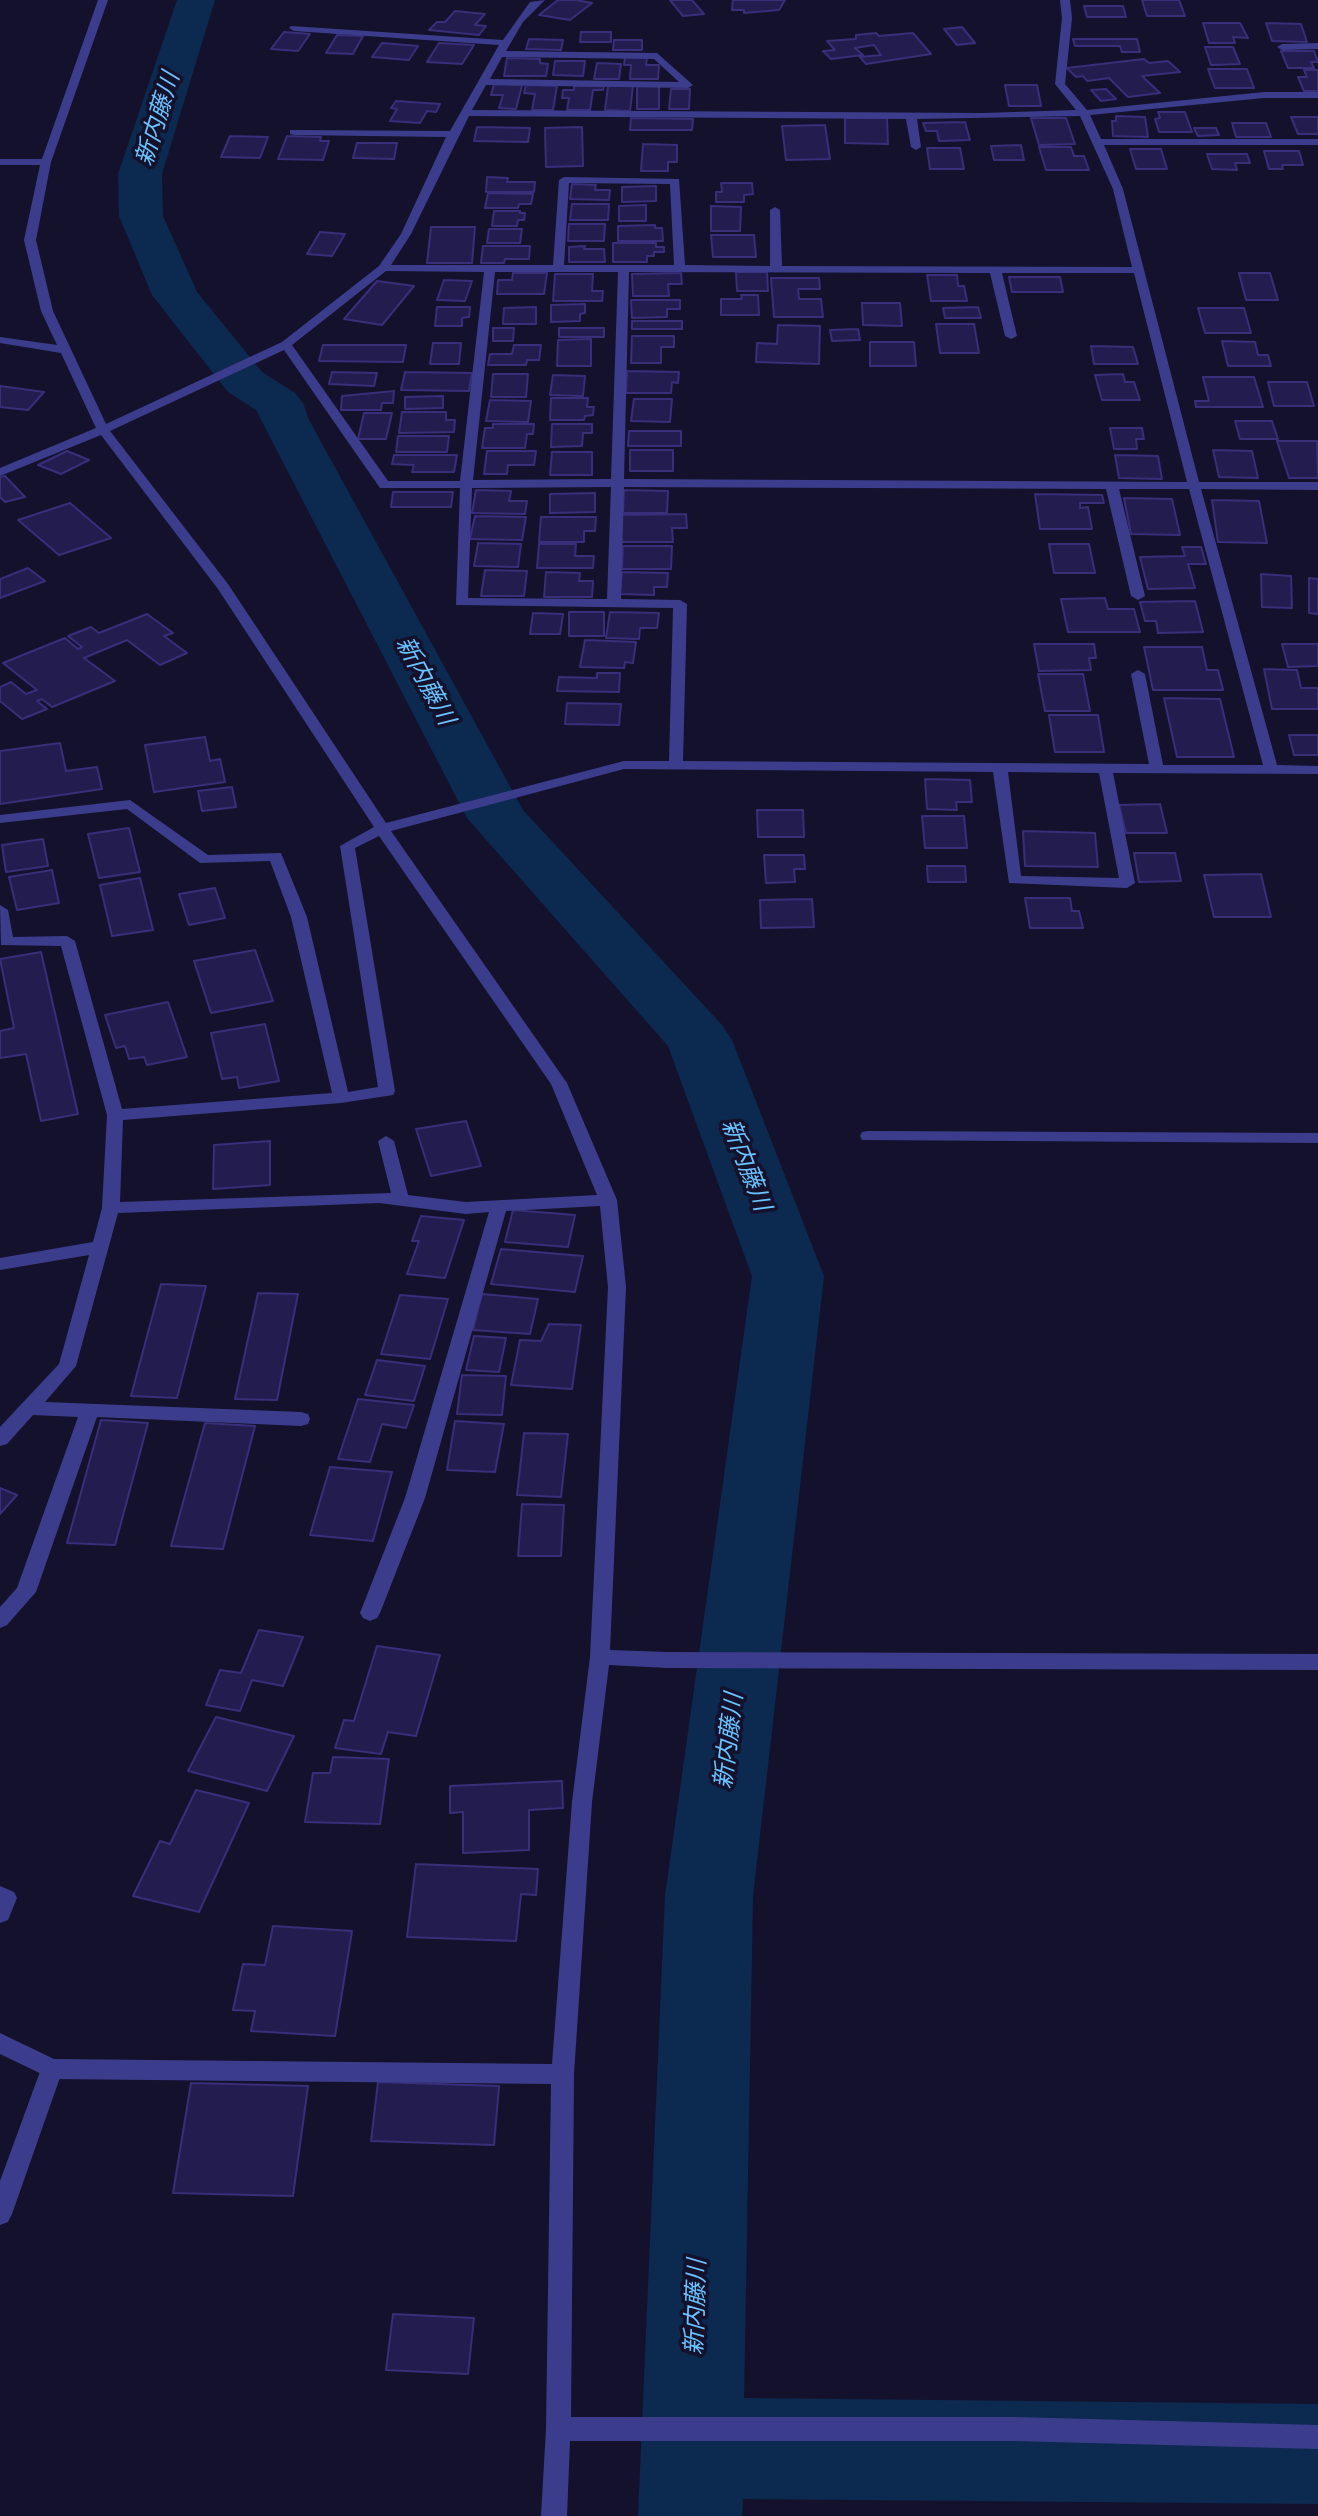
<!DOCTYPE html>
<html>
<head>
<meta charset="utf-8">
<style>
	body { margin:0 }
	canvas { display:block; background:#14112c }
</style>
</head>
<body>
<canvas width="1318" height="2516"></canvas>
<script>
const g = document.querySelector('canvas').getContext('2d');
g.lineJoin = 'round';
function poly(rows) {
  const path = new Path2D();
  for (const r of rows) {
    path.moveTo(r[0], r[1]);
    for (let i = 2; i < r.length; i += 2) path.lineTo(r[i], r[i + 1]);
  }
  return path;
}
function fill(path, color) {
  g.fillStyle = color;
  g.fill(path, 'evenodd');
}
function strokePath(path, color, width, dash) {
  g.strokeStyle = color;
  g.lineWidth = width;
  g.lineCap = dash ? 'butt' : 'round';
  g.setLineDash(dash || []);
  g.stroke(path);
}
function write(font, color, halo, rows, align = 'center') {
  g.font = font + ' Raleway,"Noto Sans JP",sans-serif';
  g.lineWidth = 7;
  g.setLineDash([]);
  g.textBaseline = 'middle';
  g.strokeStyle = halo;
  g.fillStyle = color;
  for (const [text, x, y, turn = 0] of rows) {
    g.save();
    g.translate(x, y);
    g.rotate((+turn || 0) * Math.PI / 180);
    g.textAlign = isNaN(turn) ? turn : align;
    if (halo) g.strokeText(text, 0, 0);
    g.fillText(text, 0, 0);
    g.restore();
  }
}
const river = poly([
	[177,0,215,0,162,174,163,216,197,292,262,372,295,393,303,403,309,420,523,810,722,1025,732,1040,824,1276,753,1896,744,2398,1318,2404,1318,2504,743,2499,742,2516,638,2516,665,1896,752,1276,668,1046,467,818,256,410,228,392,152,295,119,216,118,174,177,0]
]);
const building = poly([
	[558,0,576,0,592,3,570,20,539,15,558,0],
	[670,0,692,0,704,14,683,16,670,0],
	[733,0,785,0,779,10,744,13,744,10,732,10,733,0],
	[1142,0,1179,0,1185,16,1147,16,1142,0],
	[1084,6,1123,6,1126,17,1087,17,1084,6],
	[455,11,485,14,475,25,486,26,479,35,429,30,437,22,445,22,455,11],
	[1203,23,1240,23,1248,38,1233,37,1235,43,1209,43,1203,23],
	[1266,23,1301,24,1307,42,1272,41,1266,23],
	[962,27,975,43,957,45,944,29,962,27],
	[284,32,310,34,298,51,271,49,284,32],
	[581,32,611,32,611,42,580,42,581,32],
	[876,33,879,36,913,33,931,54,866,64,860,57,881,55,874,45,855,48,863,55,831,59,823,51,835,50,827,41,856,39,856,35,876,33],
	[337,35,363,36,353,54,326,53,337,35],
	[529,39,563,40,561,50,526,49,529,39],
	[1073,39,1137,39,1140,52,1122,52,1120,46,1075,46,1073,39],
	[614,40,642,40,642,50,613,50,614,40],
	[382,43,418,46,409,60,372,57,382,43],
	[439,43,474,45,462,64,427,62,439,43],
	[1205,47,1233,47,1240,64,1211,65,1205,47],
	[1281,51,1314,51,1318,62,1311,62,1314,68,1288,68,1281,51],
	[625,57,647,57,646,65,659,65,658,79,630,79,631,65,624,65,625,57],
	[507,58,540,59,540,63,548,64,546,76,504,76,507,58],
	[1144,59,1149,63,1168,61,1180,72,1142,76,1160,93,1128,97,1109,78,1087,81,1083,76,1076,77,1067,68,1144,59],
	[555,61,585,61,583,76,553,75,555,61],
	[597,63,621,64,619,79,594,79,597,63],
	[1208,69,1247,69,1254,88,1215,88,1208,69],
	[1304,70,1318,70,1318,91,1304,91,1298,77,1307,77,1304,70],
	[494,84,522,85,516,109,499,108,503,95,491,95,494,84],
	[526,85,557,86,553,110,532,110,535,94,524,93,526,85],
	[1005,85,1037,85,1041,106,1009,106,1005,85],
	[574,86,604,86,603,90,593,90,590,110,567,110,569,98,562,98,563,90,574,90,574,86],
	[608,86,633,86,630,111,605,110,608,86],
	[637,86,659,86,659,109,637,109,637,86],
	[671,89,690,89,689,109,669,109,671,89],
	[1106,89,1116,99,1101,101,1091,90,1106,89],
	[396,101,440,104,436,112,427,111,420,123,390,121,397,109,391,108,396,101],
	[1158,112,1185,112,1192,132,1159,132,1155,119,1160,118,1158,112],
	[1116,116,1145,117,1148,137,1113,136,1112,121,1116,121,1116,116],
	[1291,117,1318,117,1318,134,1298,134,1291,117],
	[631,118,693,119,692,130,630,130,631,118],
	[845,118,887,118,888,144,845,143,845,118],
	[1031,118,1066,118,1075,144,1039,145,1031,118],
	[965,122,970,140,939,141,937,131,926,131,923,123,965,122],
	[1232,123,1266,123,1271,137,1236,137,1232,123],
	[825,125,830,159,786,160,782,126,825,125],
	[477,127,530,128,528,142,474,141,477,127],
	[582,127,583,166,546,167,545,128,582,127],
	[1194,128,1216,128,1219,135,1198,136,1194,128],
	[230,136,268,137,260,158,221,157,230,136],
	[287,136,321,137,320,141,329,141,323,160,278,159,287,136],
	[357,143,397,143,394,159,353,158,357,143],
	[643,144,677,145,677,162,668,162,668,171,641,171,643,144],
	[1021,145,1024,160,994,160,991,146,1021,145],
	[1039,147,1071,147,1074,156,1084,156,1089,170,1046,170,1039,147],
	[927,148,960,148,964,169,930,169,927,148],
	[1130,149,1161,149,1167,169,1136,169,1130,149],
	[1264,151,1299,151,1303,165,1282,165,1283,169,1269,169,1264,151],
	[1207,154,1247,154,1250,163,1235,163,1237,170,1212,169,1207,154],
	[487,177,508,178,507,182,535,182,534,192,486,192,487,177],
	[721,183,752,183,753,194,744,195,744,202,716,202,716,192,722,192,721,183],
	[572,184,596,185,595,190,610,190,609,200,570,199,572,184],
	[656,186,656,201,622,202,622,187,656,186],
	[488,193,533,194,531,204,519,204,518,208,485,208,488,193],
	[572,204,609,204,608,220,570,220,572,204],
	[646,205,646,221,619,221,619,206,646,205],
	[711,206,741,207,740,231,711,231,711,206],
	[494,211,520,211,520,213,525,213,524,220,518,220,517,226,492,226,494,211],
	[569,224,605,224,604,241,568,241,569,224],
	[655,225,655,228,662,228,663,241,618,241,618,226,655,225],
	[431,227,475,227,472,263,427,263,431,227],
	[489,229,522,229,520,243,487,243,489,229],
	[320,232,345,234,332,256,307,254,320,232],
	[711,235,754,235,756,257,713,257,711,235],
	[613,243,656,243,656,247,664,247,664,252,654,252,654,256,647,256,647,262,613,262,613,243],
	[483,246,530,246,529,259,505,259,504,263,481,263,483,246],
	[585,246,584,249,604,249,605,262,569,262,569,247,585,246],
	[736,272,767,272,768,291,737,291,736,272],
	[513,273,547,273,544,294,497,294,498,280,512,280,513,273],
	[681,273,682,284,668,284,669,296,633,296,632,274,681,273],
	[1239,273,1270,273,1278,300,1246,300,1239,273],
	[555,274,593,274,592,291,603,291,602,301,553,301,555,274],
	[927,275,957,275,958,286,964,286,967,301,931,301,927,275],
	[1009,277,1060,277,1063,292,1012,292,1009,277],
	[771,278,819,278,820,289,798,289,799,299,821,299,823,317,774,317,771,278],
	[444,280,472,281,465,301,437,300,444,280],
	[377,281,414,286,382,325,344,319,377,281],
	[741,295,758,295,759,315,721,315,721,299,742,299,741,295],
	[631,300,680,300,680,309,667,309,667,317,632,318,631,300],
	[862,303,900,303,902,326,863,325,862,303],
	[585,304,585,313,580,314,580,321,551,322,551,305,585,304],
	[437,307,470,307,469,317,462,318,462,326,435,326,437,307],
	[536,307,536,324,503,324,504,308,536,307],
	[978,307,981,318,945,318,943,308,978,307],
	[1198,308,1244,308,1251,333,1205,333,1198,308],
	[632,321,682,321,682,329,632,329,632,321],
	[936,324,974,324,979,353,940,353,936,324],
	[778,325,820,326,819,364,756,362,757,343,777,344,778,325],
	[493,328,514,328,513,341,493,341,493,328],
	[559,328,604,328,604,337,559,337,559,328],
	[858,329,860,340,832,341,830,330,858,329],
	[632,336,674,336,674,347,661,347,661,363,631,363,632,336],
	[591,339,591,366,557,366,558,340,591,339],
	[1222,341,1255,342,1258,355,1268,355,1271,366,1228,366,1222,341],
	[870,342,914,342,916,366,870,366,870,342],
	[433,343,461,343,459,364,430,364,433,343],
	[323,345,406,345,403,362,319,361,323,345],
	[514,345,541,345,539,360,527,360,526,365,488,365,490,354,512,354,514,345],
	[1091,346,1133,347,1138,364,1094,364,1091,346],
	[627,371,679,372,678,383,672,382,671,393,626,393,627,371],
	[332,372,377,373,374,386,329,384,332,372],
	[405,372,472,373,469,391,401,390,405,372],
	[493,374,528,374,526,397,491,397,493,374],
	[1123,374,1125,382,1134,382,1140,400,1102,400,1095,375,1123,374],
	[553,375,585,376,583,396,550,395,553,375],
	[1203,377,1254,377,1263,407,1196,407,1195,401,1209,401,1203,377],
	[1268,382,1307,382,1314,406,1274,406,1268,382],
	[0,386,44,392,28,410,0,407,0,386],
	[394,391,393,403,382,403,381,410,341,410,342,396,394,391],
	[443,396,443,408,405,409,405,397,443,396],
	[551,398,588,398,587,407,594,407,593,415,585,416,584,420,550,420,551,398],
	[634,399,672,399,670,422,631,421,634,399],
	[490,400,531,401,528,422,486,421,490,400],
	[402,412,446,412,446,420,455,420,454,432,399,433,402,412],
	[364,413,392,413,386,439,358,439,364,413],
	[1235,421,1272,421,1278,439,1240,439,1235,421],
	[493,424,534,424,533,434,527,434,525,448,482,448,485,428,493,428,493,424],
	[552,424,592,424,592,433,583,433,582,446,551,447,552,424],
	[1110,428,1142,428,1144,439,1136,439,1137,449,1114,449,1110,428],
	[629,431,681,431,681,446,628,446,629,431],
	[398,436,449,436,447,452,396,452,398,436],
	[1277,441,1317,441,1318,478,1289,478,1277,441],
	[630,450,673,450,673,471,630,471,630,450],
	[1213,450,1252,451,1258,478,1219,477,1213,450],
	[67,451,89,460,61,474,38,465,67,451],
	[487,451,536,451,534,465,508,465,507,474,484,474,487,451],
	[552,452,592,452,592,475,550,475,552,452],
	[394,455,457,455,454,472,412,472,414,465,392,464,394,455],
	[1115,455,1158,456,1162,479,1119,478,1115,455],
	[5,476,25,497,5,502,0,497,0,477,5,476],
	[476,490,511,491,509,501,527,501,525,514,472,513,476,490],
	[624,490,668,491,667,513,623,513,624,490],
	[393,492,453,492,451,507,391,507,393,492],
	[595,493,595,512,550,513,550,494,595,493],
	[1035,494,1102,495,1104,503,1080,503,1080,508,1088,507,1092,529,1040,529,1035,494],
	[1124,498,1172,499,1180,535,1131,534,1124,498],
	[1212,500,1259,501,1267,543,1218,542,1212,500],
	[70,503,111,538,59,555,18,520,70,503],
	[686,514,687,528,672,528,673,542,621,542,621,515,686,514],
	[475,516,526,517,522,540,470,539,475,516],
	[541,517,596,517,595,531,584,531,584,542,539,542,541,517],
	[478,543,521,544,518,567,474,566,478,543],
	[539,544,576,544,575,556,594,556,593,568,537,568,539,544],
	[1049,544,1089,544,1095,573,1054,573,1049,544],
	[623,546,672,546,671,569,622,569,623,546],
	[1182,547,1201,547,1206,564,1188,564,1195,588,1148,589,1140,557,1185,556,1182,547],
	[28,568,45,581,0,598,0,579,28,568],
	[485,570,527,571,524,596,481,596,485,570],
	[546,572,580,573,579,581,593,581,592,597,544,597,546,572],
	[622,572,668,573,667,587,654,587,654,595,620,594,622,572],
	[1261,574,1291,576,1292,608,1262,607,1261,574],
	[1309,578,1318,579,1318,614,1309,613,1309,578],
	[1105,598,1108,609,1134,609,1140,632,1068,632,1061,599,1105,598],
	[1195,601,1203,632,1158,633,1156,621,1145,621,1140,602,1195,601],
	[569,612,604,612,604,636,569,636,569,612],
	[610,612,659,613,657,628,640,628,639,639,606,638,610,612],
	[533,613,563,614,560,634,530,634,533,613],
	[147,614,173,633,164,636,187,653,160,665,127,640,84,658,115,681,52,707,42,699,37,701,47,709,22,719,0,701,0,687,11,682,26,694,37,690,3,663,65,638,78,649,82,647,68,636,91,627,99,633,147,614],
	[585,640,636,642,633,663,625,662,624,668,580,667,585,640],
	[1034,644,1094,644,1096,658,1089,658,1091,670,1039,671,1034,644],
	[1282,644,1318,644,1318,666,1288,667,1282,644],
	[1144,647,1202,647,1207,670,1218,670,1223,690,1153,690,1144,647],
	[1264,669,1297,670,1301,688,1318,688,1318,709,1272,709,1264,669],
	[597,673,620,673,619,692,557,691,559,677,597,678,597,673],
	[1038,674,1083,674,1090,711,1045,711,1038,674],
	[1164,698,1220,699,1234,757,1177,757,1164,698],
	[567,703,621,704,619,725,565,724,567,703],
	[1049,715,1098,715,1104,752,1055,752,1049,715],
	[1289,735,1318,735,1318,755,1294,755,1289,735],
	[205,737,210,761,220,759,225,782,154,792,145,745,205,737],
	[60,743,66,771,97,767,102,789,0,804,0,751,60,743],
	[925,779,970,780,972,802,956,802,957,810,927,809,925,779],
	[232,787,236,807,202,811,198,791,232,787],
	[1160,804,1167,833,1126,833,1119,805,1160,804],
	[757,810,803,810,804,837,758,837,757,810],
	[922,816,964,816,967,848,925,848,922,816],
	[129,828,140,872,99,878,88,834,129,828],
	[1023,831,1095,833,1098,867,1025,866,1023,831],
	[43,839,48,866,6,872,2,845,43,839],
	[1134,853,1175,853,1181,881,1139,882,1134,853],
	[764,855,804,855,805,869,794,869,795,882,766,883,764,855],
	[927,866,965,866,966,882,928,882,927,866],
	[52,870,59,903,17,910,9,877,52,870],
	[1261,874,1271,917,1214,917,1204,875,1261,874],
	[140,878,153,930,112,936,100,885,140,878],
	[215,888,225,918,189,925,179,894,215,888],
	[1025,898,1070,898,1072,911,1079,911,1083,928,1030,928,1025,898],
	[812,899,814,927,761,928,760,900,812,899],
	[255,950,273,1001,211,1013,194,961,255,950],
	[41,952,78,1114,41,1121,26,1054,0,1058,0,1031,14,1028,0,959,41,952],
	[168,1002,187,1057,147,1065,144,1057,129,1059,125,1046,116,1048,105,1015,168,1002],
	[265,1024,279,1081,239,1088,237,1077,222,1079,211,1033,265,1024],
	[466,1121,481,1166,431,1176,416,1129,466,1121],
	[270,1141,270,1185,213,1189,214,1145,270,1141],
	[513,1210,575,1215,568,1247,505,1242,513,1210],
	[421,1216,464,1220,445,1278,407,1274,419,1241,412,1241,421,1216],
	[501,1249,583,1256,575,1292,491,1284,501,1249],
	[161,1284,206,1286,177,1398,131,1396,161,1284],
	[258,1293,298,1294,277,1400,235,1399,258,1293],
	[482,1294,538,1299,530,1334,473,1330,482,1294],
	[400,1295,448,1299,430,1359,381,1354,400,1295],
	[549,1324,581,1325,572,1389,511,1385,520,1340,541,1341,549,1324],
	[474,1336,506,1338,499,1372,466,1370,474,1336],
	[377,1360,425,1366,414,1401,365,1395,377,1360],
	[462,1375,506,1376,502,1415,457,1414,462,1375],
	[358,1399,414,1405,406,1428,382,1424,370,1462,338,1459,358,1399],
	[101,1420,148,1423,115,1545,67,1543,101,1420],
	[455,1421,504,1424,495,1472,447,1470,455,1421],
	[205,1423,255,1426,223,1549,171,1546,205,1423],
	[524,1433,568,1434,561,1497,517,1495,524,1433],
	[330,1467,392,1472,373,1541,310,1535,330,1467],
	[0,1488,17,1495,0,1514,0,1488],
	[522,1504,564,1505,561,1556,518,1556,522,1504],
	[259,1630,303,1637,283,1686,252,1680,240,1711,206,1705,220,1670,241,1673,259,1630],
	[377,1646,440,1655,416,1736,388,1732,381,1754,335,1748,344,1720,354,1721,377,1646],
	[216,1717,294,1736,267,1791,188,1771,216,1717],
	[333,1757,389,1759,380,1824,305,1822,313,1773,330,1773,333,1757],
	[562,1781,563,1808,529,1810,529,1850,463,1853,463,1812,450,1813,450,1786,562,1781],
	[196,1790,249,1803,199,1912,133,1896,160,1841,170,1844,196,1790],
	[416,1864,538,1869,536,1895,521,1894,516,1941,407,1937,416,1864],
	[273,1926,352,1931,335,2036,251,2031,255,2011,233,2010,243,1964,265,1965,273,1926],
	[378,2082,499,2086,494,2145,371,2141,378,2082],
	[191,2083,308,2086,293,2196,173,2193,191,2083],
	[393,2314,474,2318,468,2374,386,2370,393,2314]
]);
const service = poly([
	[52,2059,60,2062,63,2069,12,2214,8,2222,0,2225,0,2181,41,2069,44,2062,52,2059]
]);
const minor = poly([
	[98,0,108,0,51,162,36,240,53,311,106,424,282,342,379,266,401,234,446,137,294,135,290,134,290,130,450,131,499,45,294,31,289,28,291,26,503,40,530,2,545,0,523,22,506,51,657,53,693,85,688,88,486,85,472,110,982,113,1076,110,1055,84,1062,18,1060,0,1070,0,1072,18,1065,84,1087,110,1264,92,1318,92,1318,98,1264,98,1090,115,1101,139,1318,139,1318,145,1104,145,1123,189,1199,482,1318,482,1318,490,1201,489,1277,765,1318,766,1318,774,1113,773,1135,883,1127,888,1009,883,993,772,624,769,391,831,567,1083,617,1200,626,1287,610,1650,667,1652,1318,1654,1318,1670,667,1668,609,1665,592,1802,574,2074,571,2417,1014,2417,1318,2425,1318,2449,1014,2441,570,2441,567,2516,541,2516,546,2429,551,2084,52,2079,0,2054,0,2033,54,2059,552,2064,572,1802,590,1657,608,1287,600,1206,506,1211,425,1498,380,1613,377,1618,370,1621,363,1618,360,1613,405,1498,489,1212,466,1214,379,1203,118,1213,76,1366,45,1402,301,1412,308,1414,310,1419,308,1424,301,1426,97,1417,36,1592,7,1625,0,1628,0,1607,17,1588,78,1417,33,1415,7,1444,0,1446,0,1427,59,1364,89,1255,0,1270,0,1258,93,1242,102,1208,107,1115,61,946,1,945,0,905,8,910,13,937,67,936,75,941,122,1109,332,1093,291,917,270,861,200,863,127,809,0,823,0,815,130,800,208,855,281,853,307,917,348,1092,378,1087,340,846,374,827,218,589,101,435,0,476,0,468,96,428,61,353,0,343,0,337,57,345,41,311,24,240,40,165,0,165,0,159,42,159,98,0],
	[502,57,654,59,679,82,490,79,502,57],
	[469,116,906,119,911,147,916,150,921,147,917,119,1080,116,1113,189,1132,267,782,266,780,210,775,207,770,210,770,266,685,265,679,179,564,177,559,180,553,265,391,265,411,234,469,116],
	[569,183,670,184,674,265,564,265,569,183],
	[386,271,484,272,460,481,388,481,292,345,386,271],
	[495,272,618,272,611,479,473,480,495,272],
	[629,272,990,273,1005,336,1011,339,1017,336,1002,273,1134,273,1187,482,624,479,629,272],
	[284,350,380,488,460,488,456,605,673,608,669,761,624,761,386,823,228,584,110,431,284,350],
	[611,487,607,599,468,598,472,488,611,487],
	[624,487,1106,489,1131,596,1138,600,1145,596,1119,489,1189,489,1263,765,1163,765,1145,674,1138,670,1131,674,1149,764,683,761,687,604,680,600,621,599,624,487],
	[1008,772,1099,773,1119,878,1021,876,1008,772],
	[379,836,551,1084,597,1195,466,1202,408,1195,394,1141,386,1136,378,1141,391,1193,120,1202,123,1120,341,1103,393,1095,395,1091,355,848,379,836],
	[1318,43,1318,49,1282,50,1277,47,1282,44,1318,43],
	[868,1131,1318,1133,1318,1143,862,1140,860,1136,862,1132,868,1131],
	[0,1886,14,1892,17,1898,8,1920,0,1923,0,1886]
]);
const waterNames = [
	["新内藤川",158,119,-73],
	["新内藤川",425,681,62],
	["新内藤川",746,1165,69],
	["新内藤川",729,1741,-83],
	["新内藤川",696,2307,-88]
];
fill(river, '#0c2950');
fill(building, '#231c4e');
strokePath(building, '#382e7a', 2);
fill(service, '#3b3d8c');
fill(minor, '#3b3d8c');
write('italic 24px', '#6ac3ff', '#14112c', waterNames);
</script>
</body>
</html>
